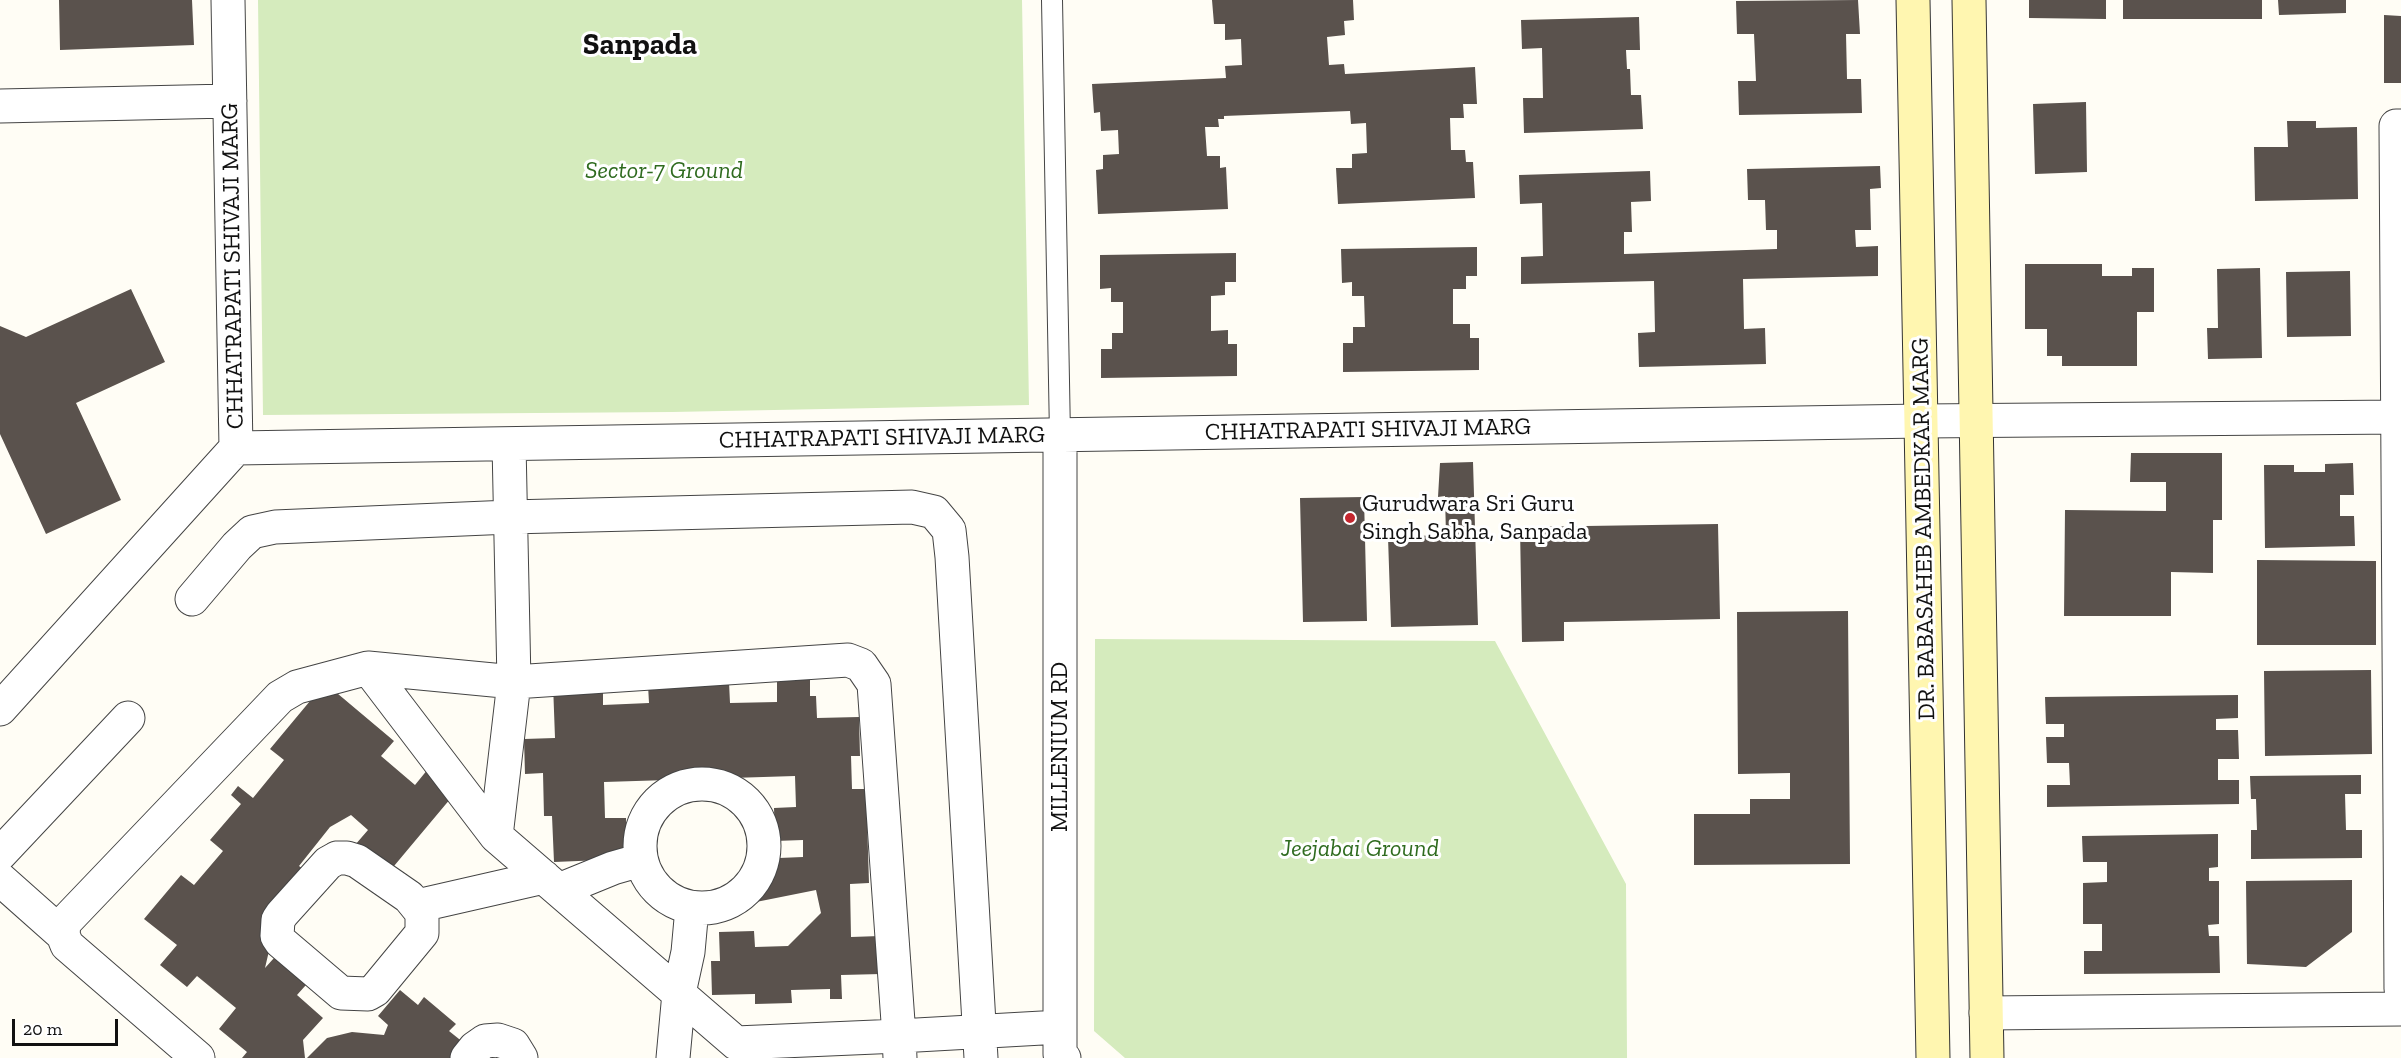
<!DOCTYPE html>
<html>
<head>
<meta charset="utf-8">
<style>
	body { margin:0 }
	#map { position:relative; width:2401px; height:1058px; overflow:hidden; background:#fffdf5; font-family:"Zilla Slab",serif }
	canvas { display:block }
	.scale { position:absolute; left:12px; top:1019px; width:106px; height:27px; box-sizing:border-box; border:3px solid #111; border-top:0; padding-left:8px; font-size:18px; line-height:21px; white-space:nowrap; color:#111; -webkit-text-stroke:4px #fff; paint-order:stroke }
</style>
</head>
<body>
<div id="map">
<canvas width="2401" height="1058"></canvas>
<div class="scale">20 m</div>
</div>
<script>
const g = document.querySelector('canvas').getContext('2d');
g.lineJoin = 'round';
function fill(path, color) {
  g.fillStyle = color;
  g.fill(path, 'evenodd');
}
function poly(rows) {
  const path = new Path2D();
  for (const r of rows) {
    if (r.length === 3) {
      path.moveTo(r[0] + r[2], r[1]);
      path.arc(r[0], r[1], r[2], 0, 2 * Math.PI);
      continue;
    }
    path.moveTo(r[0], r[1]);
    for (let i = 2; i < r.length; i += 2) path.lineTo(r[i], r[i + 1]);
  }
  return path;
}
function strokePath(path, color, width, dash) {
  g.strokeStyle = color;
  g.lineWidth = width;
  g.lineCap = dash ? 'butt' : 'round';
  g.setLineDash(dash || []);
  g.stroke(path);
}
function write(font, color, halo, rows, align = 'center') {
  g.font = font + ' "Zilla Slab",serif';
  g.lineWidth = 6;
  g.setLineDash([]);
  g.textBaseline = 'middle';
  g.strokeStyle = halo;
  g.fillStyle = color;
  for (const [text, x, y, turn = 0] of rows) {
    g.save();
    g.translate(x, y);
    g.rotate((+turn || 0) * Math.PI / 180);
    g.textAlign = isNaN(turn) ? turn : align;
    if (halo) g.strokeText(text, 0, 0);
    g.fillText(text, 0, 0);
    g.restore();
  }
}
const green = poly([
	[258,0,1022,0,1029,405,672,412,263,415],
	[1095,639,1495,641,1626,884,1627,1058,1125,1058,1094,1031]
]);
const building = poly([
	[59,0,192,0,194,45,60,50],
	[1212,0,1353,0,1354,20,1344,21,1345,35,1327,37,1329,65,1344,64,1345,74,1475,67,1477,104,1463,104,1464,118,1450,118,1451,150,1465,150,1466,162,1473,162,1475,198,1338,204,1336,168,1352,168,1352,154,1367,153,1366,123,1351,124,1350,111,1224,116,1224,119,1218,119,1219,127,1205,127,1207,156,1220,156,1220,168,1226,167,1228,209,1098,214,1096,170,1103,169,1103,155,1119,154,1118,130,1101,131,1100,112,1094,113,1092,84,1226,78,1225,66,1242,65,1241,39,1225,40,1225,24,1214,24],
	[1858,0,1860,34,1846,34,1847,79,1861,79,1862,113,1739,115,1738,81,1756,81,1754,34,1737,34,1736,1],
	[2029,0,2106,0,2106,19,2029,18],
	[2123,0,2262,0,2262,19,2123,19],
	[2278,0,2346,0,2346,13,2279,15],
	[2384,15,2401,16,2401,83,2384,83],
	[1639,17,1640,50,1626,50,1627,69,1630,69,1631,95,1641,95,1643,129,1524,133,1523,98,1543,98,1542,48,1522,49,1521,20],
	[2086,102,2087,172,2035,174,2033,104],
	[2287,121,2316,121,2316,128,2357,127,2358,199,2255,201,2254,147,2288,147],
	[1880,166,1881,188,1870,189,1871,230,1855,230,1856,247,1878,246,1878,276,1743,279,1744,329,1765,328,1766,364,1639,367,1638,333,1655,332,1654,281,1521,284,1521,257,1543,256,1542,203,1520,204,1519,175,1650,171,1651,201,1631,202,1632,232,1624,232,1624,254,1777,249,1777,230,1766,230,1765,200,1748,200,1747,169],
	[1477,247,1477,276,1466,276,1466,289,1453,289,1453,324,1470,324,1470,338,1479,338,1479,370,1343,372,1343,343,1353,343,1353,327,1365,327,1364,296,1352,296,1352,282,1342,283,1341,249],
	[1236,253,1236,282,1225,282,1225,295,1211,296,1211,331,1228,330,1228,344,1237,344,1237,376,1101,378,1101,349,1112,349,1112,333,1123,333,1123,302,1111,302,1111,288,1100,289,1100,255],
	[2025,264,2102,264,2102,276,2132,276,2132,268,2154,268,2154,312,2137,312,2137,366,2062,366,2062,356,2047,356,2047,329,2025,329],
	[2260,268,2262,358,2208,359,2207,328,2218,328,2217,269],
	[2350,271,2351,336,2287,337,2286,272],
	[131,289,165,362,76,403,121,500,46,534,0,434,0,326,26,337],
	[2131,453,2222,453,2222,520,2213,520,2213,573,2171,572,2171,616,2064,616,2065,510,2166,511,2166,482,2130,482],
	[1473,462,1478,625,1391,627,1388,537,1446,535,1445,496,1438,497,1440,463],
	[2353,463,2354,495,2340,495,2340,516,2354,516,2355,546,2265,548,2264,465,2294,465,2294,472,2325,472,2325,464],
	[1364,497,1367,621,1303,622,1300,498],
	[1718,524,1720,619,1564,622,1564,641,1522,642,1520,527],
	[2257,560,2376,561,2376,645,2257,645],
	[1848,611,1850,864,1694,865,1694,814,1750,814,1750,799,1790,799,1790,773,1738,774,1737,612],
	[2371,670,2372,754,2265,756,2264,671],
	[810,676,810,696,816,696,817,718,859,717,860,756,851,756,852,789,866,789,869,883,850,884,851,937,880,936,881,974,841,975,842,999,830,999,830,989,791,990,792,1003,755,1004,755,994,712,995,711,961,720,961,719,932,754,931,755,947,788,946,821,913,816,890,756,902,779,858,803,857,803,840,775,841,774,808,796,807,795,776,604,782,605,818,626,818,627,859,554,862,552,816,544,816,543,773,525,774,524,739,555,738,553,684,603,683,603,705,649,703,648,685,729,682,730,703,777,702,777,677],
	[325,683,394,741,381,756,415,785,428,769,456,792,389,872,355,845,368,830,351,815,330,827,299,866,310,874,281,910,270,901,275,925,265,968,283,948,314,976,297,995,323,1018,303,1040,305,1058,242,1058,247,1052,219,1029,236,1008,197,976,187,987,160,965,177,945,144,919,181,875,194,885,223,851,210,840,241,804,231,795,238,786,253,798,284,760,270,749],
	[2238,695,2238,718,2216,719,2216,730,2238,730,2239,759,2218,759,2218,780,2239,780,2239,804,2047,807,2047,785,2070,785,2069,763,2047,763,2046,737,2064,737,2064,724,2046,724,2045,697],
	[2361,775,2361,794,2345,794,2346,830,2362,830,2362,858,2251,859,2251,830,2257,830,2256,799,2251,799,2250,776],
	[2218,834,2218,867,2209,868,2209,881,2219,881,2219,924,2208,925,2209,936,2219,936,2220,973,2084,974,2084,951,2102,951,2102,924,2083,924,2083,883,2107,882,2107,862,2083,862,2082,836],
	[2352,880,2352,932,2306,967,2247,964,2246,881],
	[400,990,418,1005,424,997,456,1024,449,1031,469,1047,460,1058,307,1058,327,1038,352,1032,384,1035,388,1025,378,1016]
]);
const service = poly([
	[1052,0,1060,435]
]);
const minor = poly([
	[228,0,236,448,1922,421,2401,417],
	[0,106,230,101],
	[2401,126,2396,126,2401,989],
	[1060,435,1060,1054,1064,1058],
	[509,444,514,682,848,660,861,665,874,684,899,1036,1060,1027],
	[192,599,237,546,252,532,275,527,510,517,912,507,934,512,949,530,952,557,981,1058],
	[368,668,496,836],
	[0,709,236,448],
	[702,846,62],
	[0,854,128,718],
	[337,858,347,858,357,861,409,897,422,913,422,933,375,990,368,994,341,993,281,942,277,936,278,920,282,914,328,863,337,858],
	[0,879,63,935],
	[559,890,613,868,641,860],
	[417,906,544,877],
	[1986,1013,2401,1009],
	[198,1058,67,945,63,935,64,923,280,697,297,687,368,668,514,682,496,836,736,1043,899,1036,900,1058],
	[467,1058,475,1048,485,1041,498,1040,513,1045,521,1058],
	[673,1058,679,993,688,952,692,908]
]);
const secondary = poly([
	[1913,0,1933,1058],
	[1969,0,1987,1058]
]);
const markers = [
	[1350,518,6,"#c4262e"]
];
const parkNames = [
	["Sector-7 Ground",664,171],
	["Jeejabai Ground",1360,849]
];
const streetNames = [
	["CHHATRAPATI SHIVAJI MARG",233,266,-91],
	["CHHATRAPATI SHIVAJI MARG",1368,430,-1],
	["CHHATRAPATI SHIVAJI MARG",882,438,-1],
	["DR. BABASAHEB AMBEDKAR MARG",1924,529,-91],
	["MILLENIUM RD",1060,747,-90]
];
const poiNames = [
	["Gurudwara Sri Guru",1362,504],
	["Singh Sabha, Sanpada",1362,532]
];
const districtNames = [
	["Sanpada",640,45]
];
fill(green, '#d5ebbd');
fill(building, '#5a524d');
strokePath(service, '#444', 22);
strokePath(minor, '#444', 35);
strokePath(secondary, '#333', 35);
strokePath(service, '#fff', 20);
strokePath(minor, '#fff', 33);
strokePath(secondary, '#fff6b0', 33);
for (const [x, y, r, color] of markers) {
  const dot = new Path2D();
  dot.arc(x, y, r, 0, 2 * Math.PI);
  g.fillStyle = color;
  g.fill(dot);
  strokePath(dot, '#fff', 2);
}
write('italic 24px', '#2f6b1f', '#fff', parkNames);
write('24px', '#111', '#fff', streetNames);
write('24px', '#111', '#fff', poiNames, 'left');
write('bold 30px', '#111', '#fff', districtNames);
</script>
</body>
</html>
